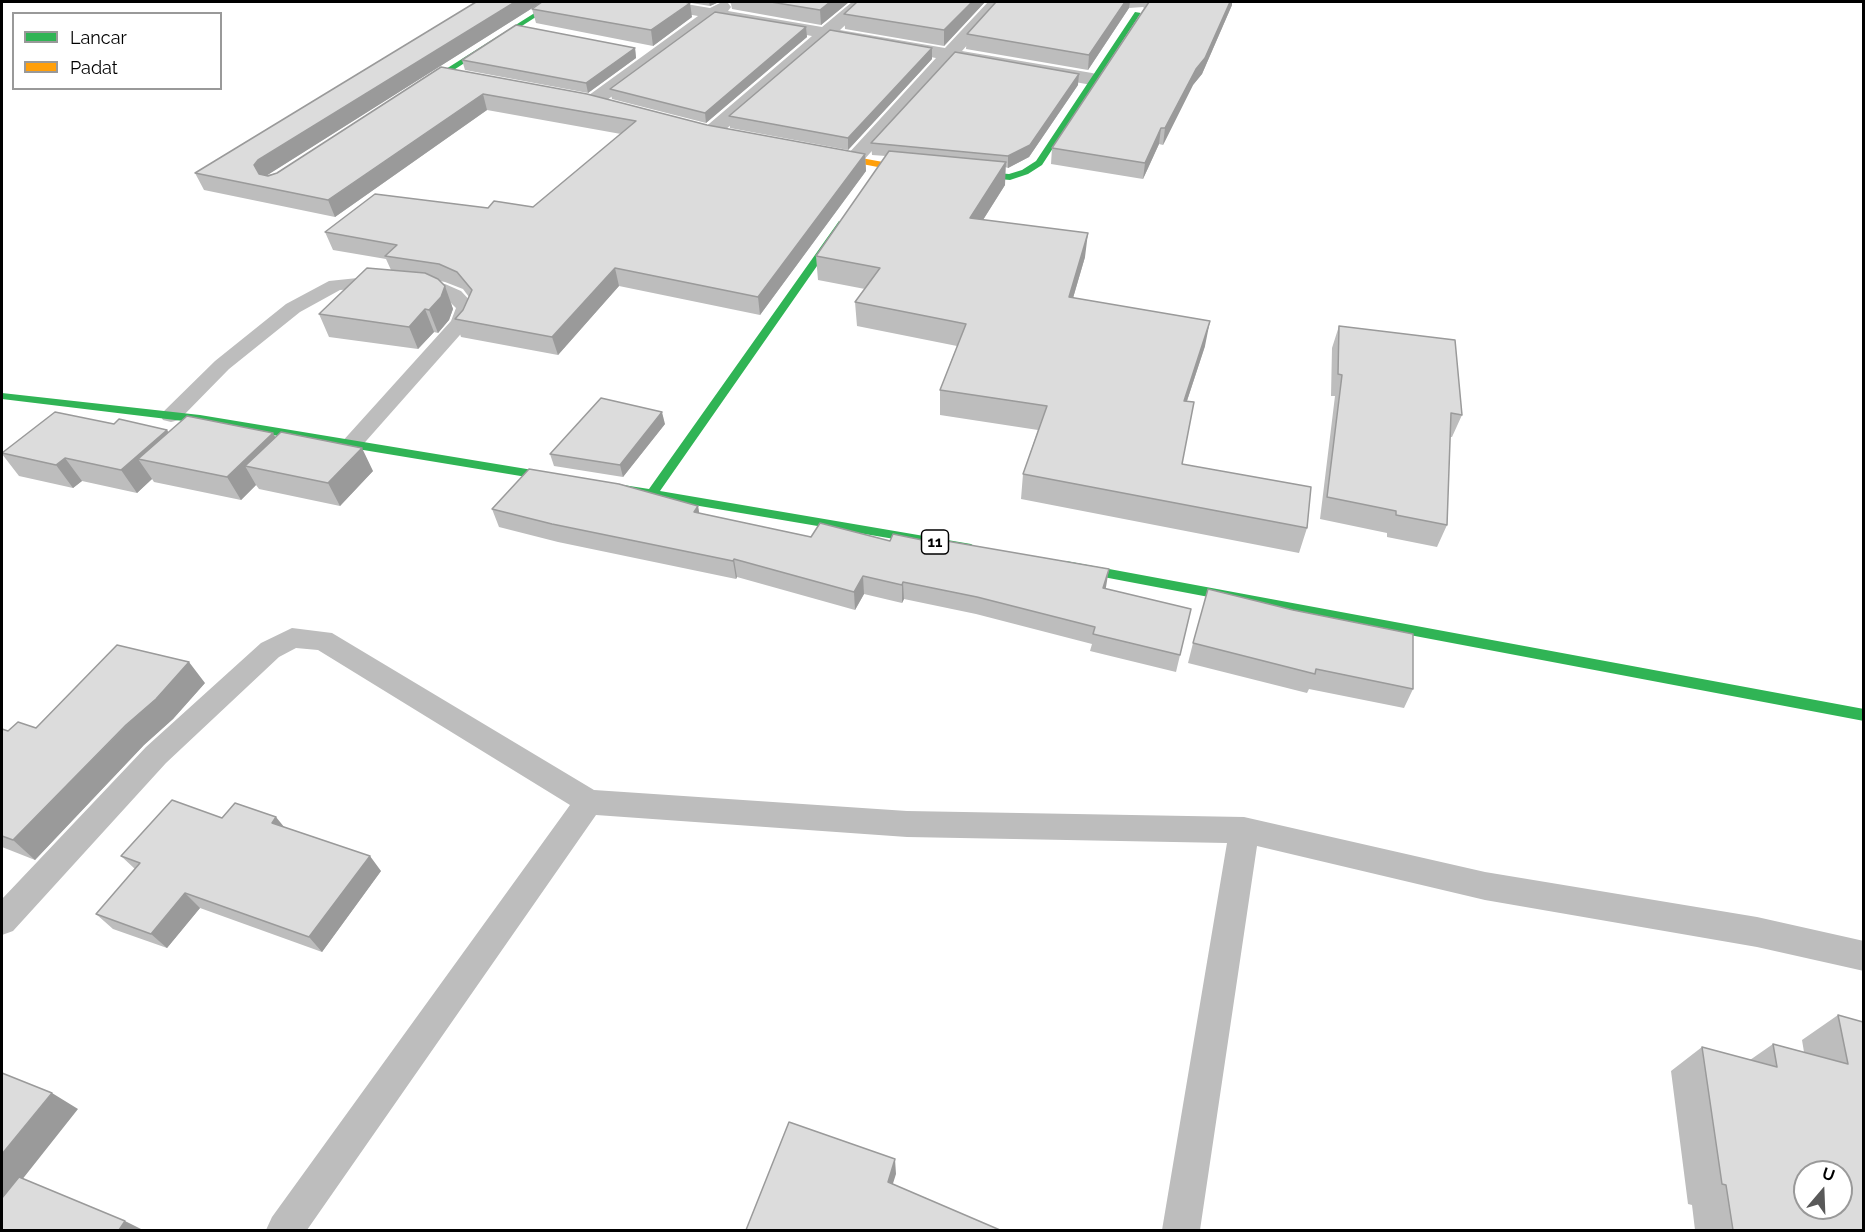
<!DOCTYPE html>
<html>
<head>
<meta charset="utf-8">
<style>
	body { margin:0 }
	#map { position:relative; width:1865px; height:1232px; overflow:hidden; background:#fff; font-family:Raleway,sans-serif }
	canvas { display:block }
	.frame { position:absolute; inset:0; border:3px solid #000; pointer-events:none }
	.legend { position:absolute; left:12px; top:12px; width:210px; height:78px; box-sizing:border-box; background:#fff; border:2px solid #999; margin:0; padding:8px 10px; list-style:none; font-size:18px; color:#000 }
	.legend li { display:flex; align-items:center; gap:12px; height:30px }
	.legend b { width:30px; border:2px solid #999 }
	.north { position:absolute; left:1793px; top:1160px; width:60px; height:60px; box-sizing:border-box; background:#fff; border:2px solid #999; border-radius:50%; rotate:19deg; font-size:16px; font-weight:700; line-height:24px; text-align:center; color:#000 }
	.north::after { content:''; display:block; margin:auto; width:21px; height:27px; background:#595959; clip-path:polygon(50% 0,100% 100%,50% 72%,0 100%) }
</style>
</head>
<body>
<div id="map">
<canvas width="1865" height="1232"></canvas>
<div class="frame"></div>
<ul class="legend">
<li><b style="height:8px;background:#30b455"></b>Lancar</li>
<li><b style="height:8px;background:#ff9f0a"></b>Padat</li>
</ul>
<div class="north">U</div>
</div>
<script>
const g = document.querySelector('canvas').getContext('2d');
g.lineJoin = 'round';
function poly(rows) {
  const path = new Path2D();
  for (const r of rows) {
    path.moveTo(r[0], r[1]);
    for (let i = 2; i < r.length; i += 2) path.lineTo(r[i], r[i + 1]);
  }
  return path;
}
function fill(path, color) {
  g.fillStyle = color;
  g.fill(path, 'evenodd');
}
function strokePath(path, color, width, dash) {
  g.strokeStyle = color;
  g.lineWidth = width;
  g.lineCap = dash ? 'butt' : 'round';
  g.setLineDash(dash || []);
  g.stroke(path);
}
function write(font, color, halo, rows, align = 'center') {
  g.font = font + ' Raleway,sans-serif';
  g.lineWidth = 4.5;
  g.setLineDash([]);
  g.textBaseline = 'middle';
  g.strokeStyle = halo;
  g.fillStyle = color;
  for (const [text, x, y, turn = 0] of rows) {
    g.save();
    g.translate(x, y);
    g.rotate((+turn || 0) * Math.PI / 180);
    g.textAlign = isNaN(turn) ? turn : align;
    if (halo) g.strokeText(text, 0, 0);
    g.fillText(text, 0, 0);
    g.restore();
  }
}
const lane = poly([
	[386,275,445,284,461,291,476,307,467,327,359,449,351,451,343,449,340,444,451,321,456,308,447,299,434,293,386,287,340,290,300,312,229,369,179,420,171,422,163,420,160,415,215,361,286,304,329,281,386,275],
	[292,628,332,633,594,790,907,811,1244,817,1485,872,1757,917,1864,941,1864,971,1757,947,1485,900,1257,846,1200,1230,1162,1230,1227,843,907,837,596,815,307,1230,266,1230,272,1217,570,805,318,650,296,648,279,657,166,763,13,931,2,935,2,899,146,747,261,643,292,628]
]);
const street = poly([
	[639,2,674,2,710,8,722,2,728,3,731,7,728,11,822,27,852,2,870,2,840,30,945,48,988,2,1005,2,962,51,1092,73,1099,75,1101,79,1099,83,1092,85,954,61,861,163,854,165,847,163,843,159,847,155,936,58,830,39,717,137,710,139,703,137,700,133,703,129,812,36,716,19,599,106,585,106,582,102,585,98,698,16,647,7,641,6,639,2]
]);
const fast = poly([
	[552,2,559,2,449,73,479,78,479,82,438,74,552,2],
	[1135,12,1141,13,1042,165,1028,174,1010,180,956,175,955,173,959,170,1009,174,1022,170,1036,161,1135,12],
	[839,221,847,223,660,491,971,544,977,548,976,551,971,552,617,492,611,488,617,484,649,489,839,221],
	[2,393,200,415,569,476,575,480,569,484,200,423,2,399,2,393],
	[1066,561,1864,709,1864,721,1061,569,1060,566,1061,563,1066,561]
]);
const slow = poly([
	[823,151,883,162,887,165,883,168,820,156,820,152,823,151]
]);
const wall = poly([
	[542,2,267,175,277,173,441,67,707,125,865,154,866,171,760,315,619,286,558,355,461,337,455,319,463,310,469,297,463,289,445,282,440,281,445,286,453,309,449,320,438,333,434,332,418,349,329,337,319,314,391,270,386,259,333,250,325,232,488,208,533,207,621,134,487,110,335,217,204,190,195,173],
	[685,2,719,2,710,6],
	[729,2,849,2,821,25,732,9,731,4],
	[985,2,944,46,845,29,844,14],
	[996,2,1232,2,1232,5,1202,74,1193,85,1163,145,1159,144,1143,179,1051,164,1052,148,1144,8,1143,7,1129,8,1088,70,966,49,967,34],
	[532,9,692,17,653,46,536,23],
	[806,27,807,37,706,123,612,99,610,89],
	[635,48,636,58,588,93,465,70,462,60],
	[932,59,848,150,730,128,729,116],
	[1078,85,1029,157,1008,168,1005,167,1005,185,983,220,1085,257,1073,298,1205,346,1187,401,1182,464,1307,528,1299,553,1021,499,1023,474,1038,430,940,415,940,390,957,346,857,326,855,302,865,289,818,280,816,256,886,156,872,155,871,143],
	[1339,326,1462,415,1452,437,1450,437,1447,525,1437,547,1387,537,1387,533,1320,519,1335,396,1331,396,1332,348],
	[114,424,169,432,275,437,373,471,340,506,259,489,256,485,241,500,154,482,152,479,137,493,82,481,73,488,19,476,2,454],
	[665,424,623,477,554,466,550,454],
	[698,506,699,513,811,537,890,541,1106,587,1106,589,1191,609,1176,672,1090,651,1092,644,976,614,904,599,902,603,864,594,855,610,737,577,736,579,558,542,499,527,492,509],
	[1193,643,1413,689,1404,708,1309,689,1307,693,1188,663],
	[205,683,173,719,144,745,35,860,2,847,2,729,8,731,36,728],
	[222,818,285,827,381,871,322,952,200,908,167,948,113,929,96,914,135,869,121,856],
	[1838,1015,1863,1022,1863,1230,1695,1230,1692,1205,1688,1204,1671,1071,1702,1047,1750,1060,1773,1044,1804,1052,1802,1040]
]);
const shadedWall = poly([
	[515,2,542,2,266,176,262,182,254,165,258,160],
	[709,2,719,2,710,6],
	[830,2,849,2,821,25,820,10],
	[972,2,985,2,944,46,944,30],
	[1125,2,1130,2,1129,8,1088,70,1089,55],
	[1230,2,1232,2,1232,5,1202,74,1193,85,1163,145,1165,128],
	[690,3,692,17,653,46,651,30],
	[806,27,807,37,706,123,705,113],
	[635,48,636,58,588,93,586,83],
	[932,48,932,59,848,150,848,138],
	[1079,74,1078,85,1029,157,1008,168,1008,156],
	[483,94,487,110,335,217,328,200],
	[1161,128,1159,144,1143,179,1145,163],
	[865,154,866,171,760,315,758,297],
	[1006,162,1005,185,969,242,970,218],
	[1088,233,1085,257,1066,322,1069,297],
	[615,268,619,286,558,355,552,337],
	[445,286,453,309,449,320,438,333,429,310],
	[425,309,434,332,418,349,409,327],
	[1210,321,1205,346,1179,425,1184,401],
	[662,412,665,424,623,477,620,465],
	[167,430,182,453,138,459,152,479,137,493,121,470],
	[273,433,286,456,245,466,256,485,241,500,227,477],
	[362,448,373,471,340,506,328,483],
	[65,458,82,481,73,488,56,465],
	[698,506,701,524,694,512],
	[734,559,737,577,736,579,733,561],
	[1109,569,1106,587,1100,606,1103,588],
	[863,576,864,594,855,610,854,592],
	[903,582,904,599,902,603,902,585],
	[189,662,205,683,173,719,144,745,35,860,13,840],
	[276,817,289,833,272,823],
	[370,856,381,871,322,952,309,937],
	[185,893,200,908,167,948,151,934],
	[52,1093,78,1109,2,1205,2,1154],
	[895,1159,896,1174,889,1196,888,1182],
	[125,1221,143,1230,119,1230]
]);
const building = poly([
	[476,2,515,2,258,160,254,165,259,174,268,176,277,173,441,67,587,94,707,125,865,154,758,297,615,268,552,337,455,319,463,310,472,290,457,272,439,264,385,256,397,245,325,232,375,194,488,208,494,201,533,207,636,121,483,94,328,200,195,173,476,2],
	[542,2,684,2,690,3,651,30,532,9,542,2],
	[771,2,830,2,820,10,771,2],
	[857,2,972,2,944,30,844,14,857,2],
	[996,2,1125,2,1089,55,967,34,996,2],
	[1149,2,1230,2,1205,58,1196,69,1165,128,1161,128,1145,163,1052,148,1149,2],
	[715,12,806,27,705,113,610,89,715,12],
	[516,25,635,48,586,83,462,60,516,25],
	[830,30,932,48,848,138,729,116,830,30],
	[955,52,1079,74,1030,145,1008,156,871,143,955,52],
	[889,151,1006,162,970,218,1088,233,1069,297,1210,321,1184,401,1194,402,1182,464,1311,487,1307,528,1023,474,1047,406,940,390,966,324,855,302,880,268,816,256,889,151],
	[367,268,425,273,438,279,445,286,441,297,429,310,425,309,409,327,319,314,367,268],
	[1339,326,1455,340,1462,415,1451,413,1447,525,1396,515,1396,511,1327,497,1342,375,1338,374,1339,326],
	[601,398,662,412,620,465,550,454,601,398],
	[55,412,114,424,119,419,167,430,121,470,65,458,56,465,2,453,55,412],
	[187,416,273,433,227,477,138,459,187,416],
	[281,432,362,448,328,483,245,466,281,432],
	[529,469,619,484,698,506,694,512,811,537,820,523,890,541,893,534,927,541,929,538,1109,569,1103,588,1191,609,1180,655,1093,634,1095,627,977,597,903,582,902,585,863,576,854,592,734,559,733,561,552,524,492,509,529,469],
	[1208,589,1293,610,1413,634,1413,689,1316,669,1315,674,1193,643,1208,589],
	[117,645,189,662,156,699,126,725,13,840,2,836,2,729,8,731,18,722,36,728,117,645],
	[172,800,222,818,235,803,276,817,272,823,370,856,309,937,185,893,151,934,96,914,140,863,121,856,172,800],
	[1838,1015,1863,1022,1863,1230,1733,1230,1726,1185,1722,1184,1702,1047,1777,1067,1773,1044,1848,1064,1838,1015],
	[1805,1172,1841,1172,1841,1208,1805,1208,1805,1172],
	[2,1073,52,1093,2,1154,2,1073],
	[789,1122,895,1159,888,1182,1000,1230,746,1230,789,1122],
	[19,1177,125,1221,119,1230,2,1230,2,1198,19,1177]
]);
const shields = [
	[935,542,27]
];
const shieldNames = [
	["11",935,542]
];
fill(lane, '#bdbdbd');
fill(street, '#bdbdbd');
fill(fast, '#30b455');
fill(slow, '#ff9f0a');
fill(wall, '#bdbdbd');
fill(shadedWall, '#9a9a9a');
fill(building, '#dcdcdc');
strokePath(building, '#9a9a9a', 1.5);
for (const [x, y, w] of shields) {
  const box = new Path2D();
  box.roundRect(x - w / 2, y - 12, w, 24, 4.5);
  g.fillStyle = '#fff';
  g.fill(box);
  strokePath(box, '#000', 1.5);
}
write('bold 15px', '#000', null, shieldNames);
</script>
</body>
</html>
